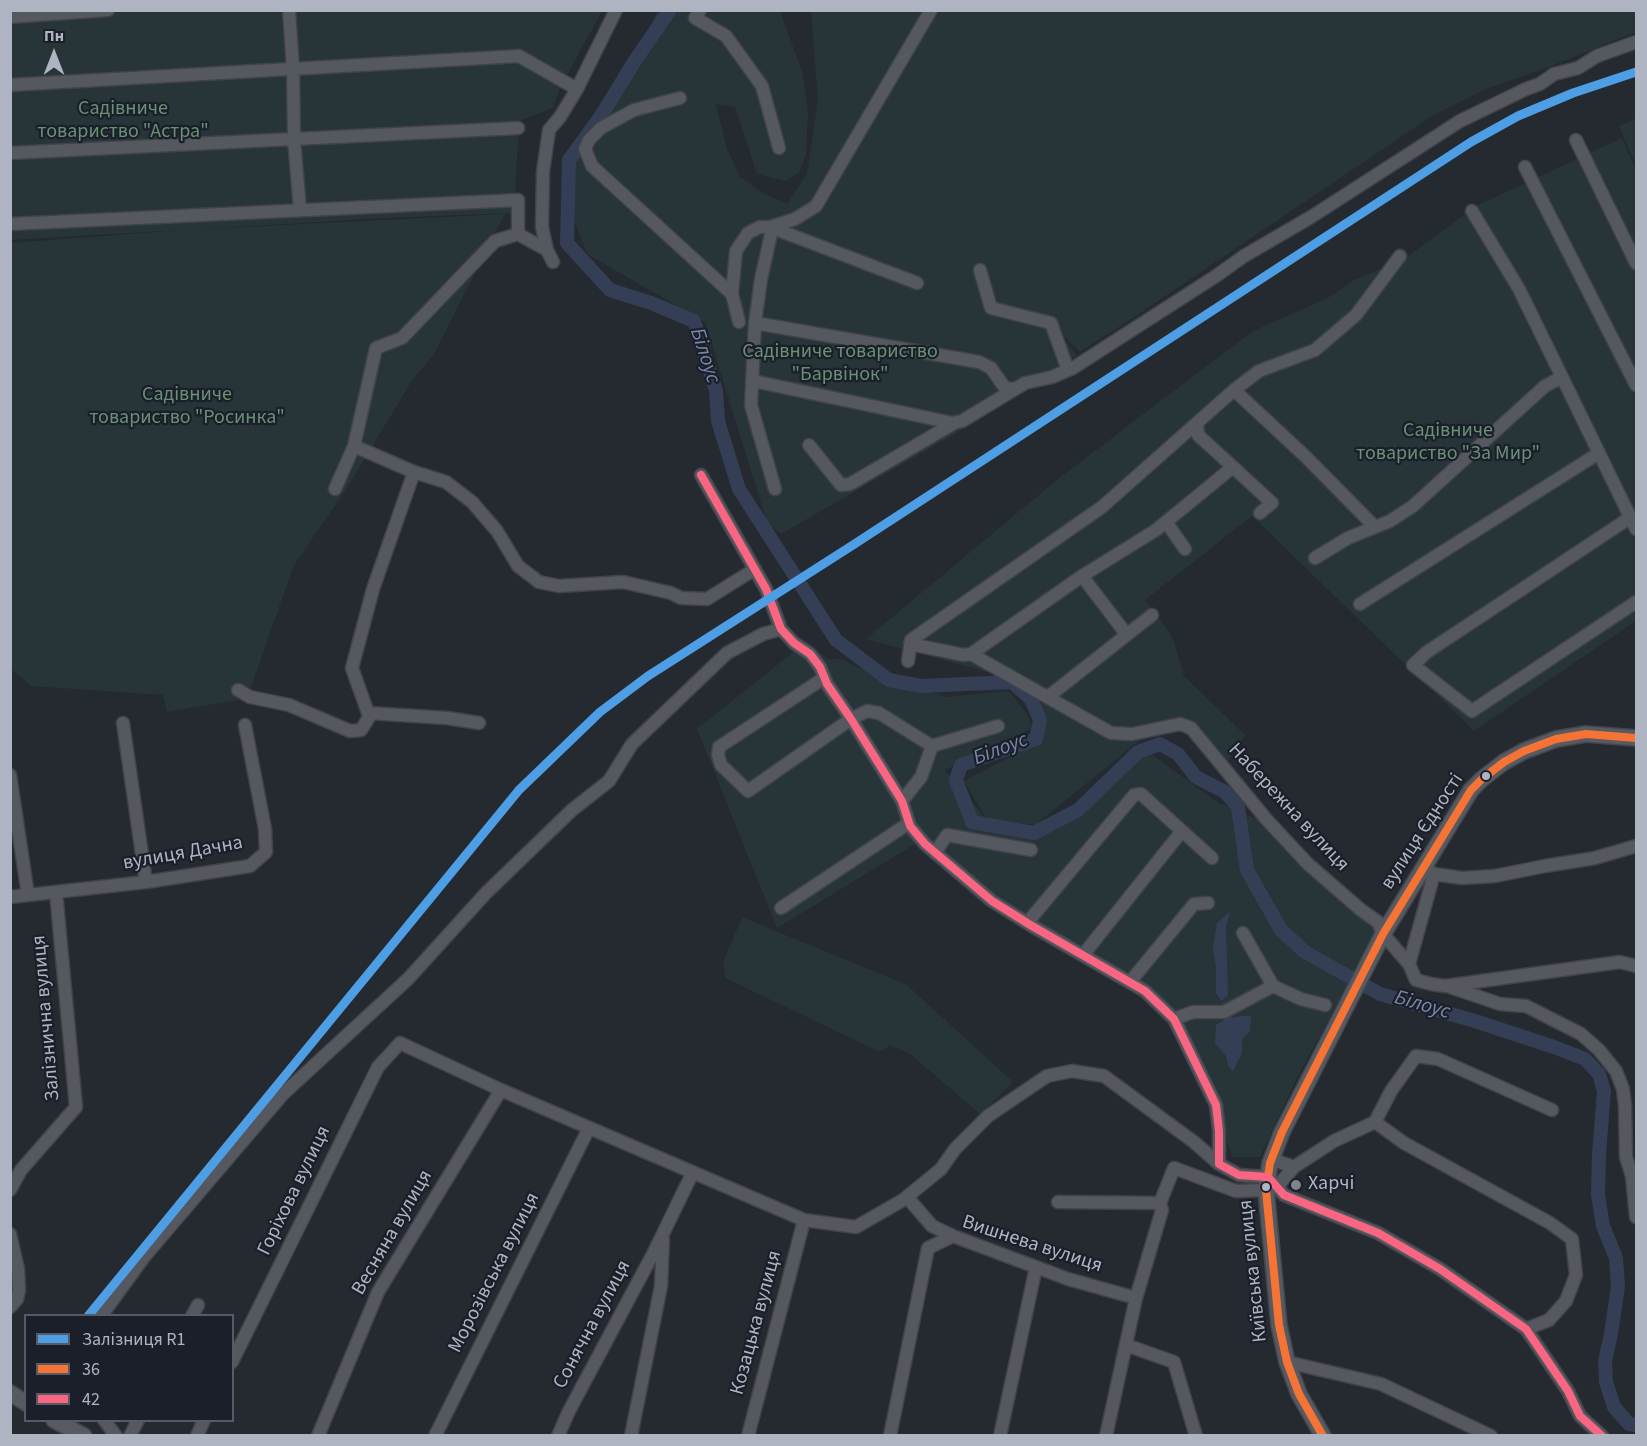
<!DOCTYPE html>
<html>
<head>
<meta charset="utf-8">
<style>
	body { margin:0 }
	#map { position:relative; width:1647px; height:1446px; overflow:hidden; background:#252930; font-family:"Source Sans 3",sans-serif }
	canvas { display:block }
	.frame { position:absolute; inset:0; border:12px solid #afb4c2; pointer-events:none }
	.legend { position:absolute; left:24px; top:1314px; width:210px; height:108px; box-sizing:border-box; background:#1a1f29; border:2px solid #565b66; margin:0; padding:8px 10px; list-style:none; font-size:18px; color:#afb4c2 }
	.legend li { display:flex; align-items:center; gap:12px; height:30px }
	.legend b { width:30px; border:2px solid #565b66 }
	.north { position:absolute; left:24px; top:24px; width:60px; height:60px; -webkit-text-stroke:4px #1a1f29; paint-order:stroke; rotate:0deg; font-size:16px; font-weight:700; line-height:24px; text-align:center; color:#afb4c2 }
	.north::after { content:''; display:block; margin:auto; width:21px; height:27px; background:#afb4c2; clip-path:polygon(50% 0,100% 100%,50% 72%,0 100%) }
</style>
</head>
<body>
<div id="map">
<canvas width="1647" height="1446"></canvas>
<div class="frame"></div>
<ul class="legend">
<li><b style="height:8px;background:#4d9ee5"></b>Залізниця R1</li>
<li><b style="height:8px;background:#f57335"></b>36</li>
<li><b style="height:8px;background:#fa6682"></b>42</li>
</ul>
<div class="north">Пн</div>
</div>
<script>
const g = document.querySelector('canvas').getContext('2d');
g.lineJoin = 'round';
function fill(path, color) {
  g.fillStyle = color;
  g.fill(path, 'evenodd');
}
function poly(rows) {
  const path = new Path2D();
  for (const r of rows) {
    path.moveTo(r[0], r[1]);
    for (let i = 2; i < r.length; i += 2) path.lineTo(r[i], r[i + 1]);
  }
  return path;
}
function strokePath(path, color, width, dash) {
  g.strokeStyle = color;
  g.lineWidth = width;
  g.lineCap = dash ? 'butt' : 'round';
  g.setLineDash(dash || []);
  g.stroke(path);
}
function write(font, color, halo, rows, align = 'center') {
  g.font = font + ' "Source Sans 3",sans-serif';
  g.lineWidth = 4.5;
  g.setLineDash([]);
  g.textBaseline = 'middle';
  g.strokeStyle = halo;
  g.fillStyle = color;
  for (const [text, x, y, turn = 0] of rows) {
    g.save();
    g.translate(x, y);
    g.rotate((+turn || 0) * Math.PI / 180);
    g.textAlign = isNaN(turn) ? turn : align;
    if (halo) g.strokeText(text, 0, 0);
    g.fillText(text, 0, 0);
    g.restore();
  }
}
const green = poly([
	[11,11,602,11,560,88,553,108,519,121,514,213,385,218,184,230,505,214,434,354,413,379,347,488,294,565,251,687,238,700,167,712,163,695,31,686,11,669,11,243,181,230,11,240],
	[657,11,780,11,803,74,808,113,806,155,799,172,786,181,757,174,735,107,716,104,727,149,740,177,765,194,787,204,807,174,818,99,811,11,1636,11,1636,32,1546,68,1486,89,1432,116,1130,320,1080,352,1052,324,1077,355,955,434,781,534,767,523,705,322,587,254,566,200,572,160,585,149,601,128],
	[1636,119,1636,165,1619,126],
	[1622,138,1636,170,1636,621,1474,731,1252,516,1145,600,1172,636,1184,676,1245,735,1224,767,1191,728,1140,740,1035,825,987,819,964,781,1042,740,1041,700,1013,679,866,639,1059,478,1253,331,1326,299,1354,280,1404,259,1476,206],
	[806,642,828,659,842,659,855,666,946,697,1009,691,1029,717,1031,729,945,770,995,830,1027,835,1050,831,1106,786,1146,750,1217,802,1266,823,1380,927,1298,1076,1260,1157,1232,1157,1216,1105,1162,1003,987,904,948,873,915,844,777,928,697,729],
	[742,917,907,985,1013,1082,980,1114,910,1054,890,1045,880,1052,725,978,723,962]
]);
const water = poly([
	[1230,912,1226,927,1228,995,1221,1001,1216,993,1216,967,1213,948,1217,923],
	[1244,1016,1251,1016,1250,1031,1242,1039,1242,1053,1233,1071,1228,1066,1226,1056,1215,1043,1216,1025,1227,1018]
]);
const river = poly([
	[670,10,636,59,599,119,569,160,567,243,610,290,651,303,694,321,716,391,718,421,739,489,836,640,889,680,921,686,1012,682,1031,699,1040,720,1036,739,961,765,956,780,972,822,1034,833,1078,810,1138,752,1160,744,1178,754,1196,777,1225,792,1238,807,1247,870,1281,930,1305,952,1380,994,1475,1021,1554,1047,1585,1059,1599,1074,1604,1091,1599,1154,1598,1195,1603,1226,1616,1258,1618,1286,1611,1334,1605,1361,1606,1382,1614,1407,1629,1424,1636,1425]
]);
const minor = poly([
	[289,10,293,69,294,139,300,210],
	[700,10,695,18,726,36,762,86,779,148],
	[10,17,108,10],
	[10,85,519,56,577,89],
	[680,98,634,110,601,128,589,140,585,149,592,166,732,294],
	[1576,140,1636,263],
	[10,153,518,128],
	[1525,167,1636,385],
	[1472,211,1519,289,1562,377],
	[10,224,518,200,518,234,547,250],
	[770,227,771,234,761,279,755,323,751,405,775,489],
	[770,227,917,283],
	[553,262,547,250,542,227,543,172,549,130,560,117,577,89,616,10],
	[980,270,991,308,1051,323,1068,370],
	[739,322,732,294,736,251,748,233,760,227,770,227,795,219,816,206,931,10],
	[755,323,979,362,991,368,1005,388,1013,389],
	[753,381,953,423,962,421,1025,383,1052,377,1073,368,1216,276,1244,256,1311,217,1460,121,1526,89,1540,84,1554,74,1578,68,1597,56,1636,42],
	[1234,390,1306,457,1375,527],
	[809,445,841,485,850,484,956,422],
	[354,446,414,472,446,482,472,502,497,531,518,566,539,582,559,586,623,582,671,593,681,598,707,599,755,569],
	[1233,467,1272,503,1260,513],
	[701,475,766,589,781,629,794,643,810,654,820,667,827,684,851,719,902,801,910,826,925,844,992,901,1032,926,1145,991,1174,1019,1216,1105,1219,1131,1219,1164,1239,1175,1268,1177,1284,1195,1378,1233,1440,1269,1526,1329,1568,1391,1580,1416,1602,1436],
	[335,489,354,446,376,348,402,338,495,241,518,234],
	[1631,517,1427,652,1413,665,1472,711,1636,602],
	[1166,522,1185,549],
	[1315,558,1348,538,1390,521,1413,506,1545,386,1562,377,1636,529],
	[1082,576,1127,635],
	[1360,604,1599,453],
	[910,644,964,655,971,654,1082,576,1156,530,1233,467,1198,435,1197,423],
	[971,654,1111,733,1132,734,1180,724,1191,728,1267,820,1308,864,1361,910,1378,922,1383,934,1409,964,1416,980,1431,984,1445,986,1620,962,1636,966],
	[908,661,911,640,1102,507,1234,390,1259,371,1315,350,1356,315,1400,256],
	[824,678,719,747,718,755,721,765,748,791,851,719,867,711,879,713,932,746,998,726],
	[238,690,250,697,289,705,350,731,361,730,369,717,368,713,352,668,373,589,414,472],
	[1049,696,1152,615],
	[368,713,447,718,479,723],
	[123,723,146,882],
	[10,775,28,895],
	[902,801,921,777,932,746],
	[935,853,947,835,1031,850],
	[1424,868,1434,874,1462,878,1495,876,1545,866,1595,858,1636,846],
	[10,897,146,882,250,866,266,852,265,829,245,725],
	[781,908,909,823],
	[1027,923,1134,795,1141,794,1212,858],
	[1243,933,1273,986],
	[1083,955,1182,831],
	[1409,964,1434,874],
	[1130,982,1194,904,1208,903],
	[1450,987,1500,1004,1526,1006,1581,1034,1599,1050,1616,1071,1623,1089,1625,1106,1626,1157,1632,1176,1636,1217],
	[1174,1019,1193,1012,1224,1012,1273,986,1301,999,1325,1005],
	[1375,1122,1404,1143,1550,1223,1572,1239,1576,1275,1566,1301,1549,1320,1526,1329],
	[1271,1159,1294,1167,1334,1141,1375,1122,1391,1091,1416,1056,1438,1059,1552,1110],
	[1277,1187,1294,1167],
	[10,1190,21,1170,76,1107,56,892],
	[907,1197,932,1226,953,1236,1068,1279,1136,1298],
	[1058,1202,1160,1203,1162,1210,1136,1298,1106,1436],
	[1160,1203,1174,1168,1236,1191,1266,1190],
	[10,1234,18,1269,19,1290,17,1299,10,1307],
	[101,1316,144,1257,283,1094,408,979,486,893,572,810,609,781,632,744,727,653,763,634,781,629],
	[192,1316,198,1305],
	[1126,1345,1174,1362,1196,1436],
	[232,1362,378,1067,400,1043,501,1090,804,1220,856,1227,903,1200,941,1169,955,1149,988,1116,1047,1076,1072,1071,1104,1076,1194,1142,1219,1164],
	[1287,1362,1381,1384,1491,1436],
	[104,1420,116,1436],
	[130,1436,138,1420],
	[197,1436,204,1420],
	[318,1436,378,1292,501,1090],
	[435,1436,589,1128],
	[558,1436,569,1411,654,1252,693,1172],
	[631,1436,661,1286,663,1239],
	[748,1436,804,1220],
	[890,1436,928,1248,953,1236],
	[1000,1436,1036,1267]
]);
const major = poly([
	[10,1393,26,1403],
	[54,1420,84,1436],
	[1323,1436,1299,1394,1287,1362,1279,1325,1266,1190,1270,1163,1282,1132,1383,934,1471,790,1482,779,1504,762,1524,751,1556,739,1586,734,1636,738]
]);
const bus1 = poly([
	[1323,1436,1299,1394,1287,1362,1279,1325,1266,1190,1270,1163,1282,1132,1383,934,1471,790,1482,779,1504,762,1524,751,1556,739,1586,734,1636,738]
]);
const bus2 = poly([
	[701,475,766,589,781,629,794,643,810,654,820,667,827,684,851,719,902,801,910,826,925,844,992,901,1032,926,1145,991,1174,1019,1216,1105,1219,1131,1219,1164,1239,1175,1268,1177,1284,1195,1378,1233,1440,1269,1526,1329,1568,1391,1580,1416,1602,1436]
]);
const rail1 = poly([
	[88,1316,519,790,600,712,648,676,853,545,1471,142,1518,116,1573,93,1636,72]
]);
const markers = [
	[1486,776,5,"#afb4c2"],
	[1296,1185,6,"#7f838f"],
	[1266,1187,5,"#afb4c2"]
];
const parkNames = [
	["Садівниче",123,110],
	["товариство \"Астра\"",123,133],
	["Садівниче товариство",840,353],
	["\"Барвінок\"",840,376],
	["Садівниче",187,396],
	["товариство \"Росинка\"",187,419],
	["Садівниче",1448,432],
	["товариство \"За Мир\"",1448,455]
];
const streetNames = [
	["Набережна вулиця",1288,808,47],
	["вулиця Єдності",1423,832,-57],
	["вулиця Дачна",183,854,-10],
	["Залізнична вулиця",47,1018,-95],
	["Горіхова вулиця",295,1191,-64],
	["Весняна вулиця",393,1233,-60],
	["Вишнева вулиця",1032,1245,18],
	["Київська вулиця",1254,1271,-96],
	["Морозівська вулиця",495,1273,-63],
	["Козацька вулиця",757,1323,-75],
	["Сонячна вулиця",593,1325,-62]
];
const poiNames = [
	["Харчі",1308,1185]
];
const waterNames = [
	["Білоус",704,356,72],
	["Білоус",1001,750,-21],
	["Білоус",1422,1006,16]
];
fill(green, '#273538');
fill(water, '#343f56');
strokePath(river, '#343f56', 14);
strokePath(minor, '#414349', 15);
strokePath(major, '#43464d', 18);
strokePath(minor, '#55585e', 12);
strokePath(major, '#575a60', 15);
strokePath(bus1, '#f57335', 8);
strokePath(bus2, '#fa6682', 8);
strokePath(rail1, '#4d9ee5', 9);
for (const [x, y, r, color] of markers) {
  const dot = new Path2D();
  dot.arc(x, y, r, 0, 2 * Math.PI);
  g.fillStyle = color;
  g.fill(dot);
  strokePath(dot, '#1a1f29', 2);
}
write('20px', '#699075', '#1a1f29', parkNames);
write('20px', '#afb4c2', '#1a1f29', streetNames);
write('20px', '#afb4c2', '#1a1f29', poiNames, 'left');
write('italic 21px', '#7988a8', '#1a1f29', waterNames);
</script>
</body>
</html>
